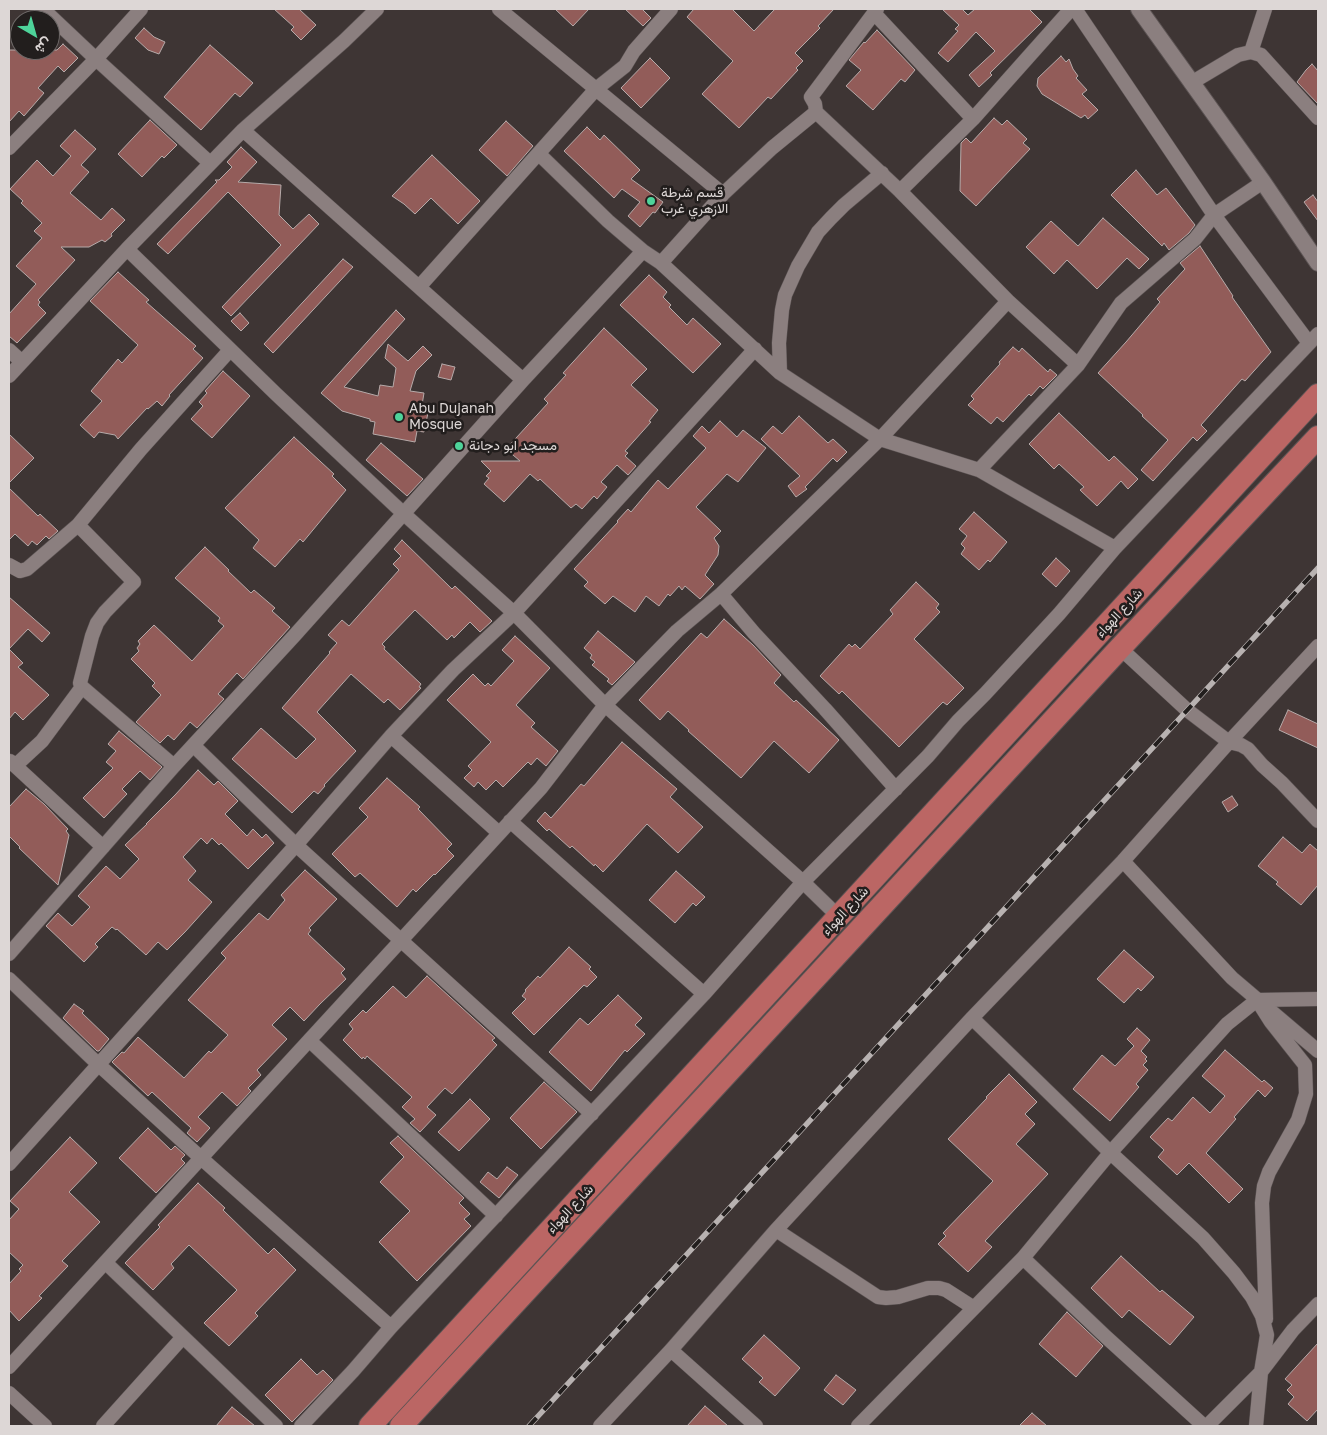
<!DOCTYPE html>
<html>
<head>
<meta charset="utf-8">
<style>
	body { margin:0 }
	#map { position:relative; width:1327px; height:1435px; overflow:hidden; background:#3e3534; font-family:"Golos Text",Vazirmatn,sans-serif }
	canvas { display:block }
	.frame { position:absolute; inset:0; border:10px solid #ddd7d6; pointer-events:none }
	.north { position:absolute; left:10px; top:10px; width:50px; height:50px; box-sizing:border-box; background:#221e1d; border:1px solid #6d6867; border-radius:50%; rotate:142deg; font-size:14px; font-weight:700; line-height:20px; text-align:center; color:#ddd7d6 }
	.north::after { content:''; display:block; margin:auto; width:18px; height:22px; background:#4ed39a; clip-path:polygon(50% 0,100% 100%,50% 72%,0 100%) }
</style>
</head>
<body>
<div id="map">
<canvas width="1327" height="1435"></canvas>
<div class="frame"></div>
<div class="north">ش</div>
</div>
<script>
const g = document.querySelector('canvas').getContext('2d');
g.lineJoin = 'round';
function fill(path, color) {
  g.fillStyle = color;
  g.fill(path, 'evenodd');
}
function poly(rows) {
  const path = new Path2D();
  for (const r of rows) {
    path.moveTo(r[0], r[1]);
    for (let i = 2; i < r.length; i += 2) path.lineTo(r[i], r[i + 1]);
  }
  return path;
}
function strokePath(path, color, width, dash) {
  g.strokeStyle = color;
  g.lineWidth = width;
  g.lineCap = dash ? 'butt' : 'round';
  g.setLineDash(dash || []);
  g.stroke(path);
}
function write(font, color, halo, rows, align = 'center') {
  g.font = font + ' "Golos Text",Vazirmatn,sans-serif';
  g.lineWidth = 5;
  g.setLineDash([]);
  g.textBaseline = 'middle';
  g.strokeStyle = halo;
  g.fillStyle = color;
  for (const [text, x, y, turn = 0] of rows) {
    g.save();
    g.translate(x, y);
    g.rotate((+turn || 0) * Math.PI / 180);
    g.textAlign = isNaN(turn) ? turn : align;
    if (halo) g.strokeText(text, 0, 0);
    g.fillText(text, 0, 0);
    g.restore();
  }
}
const building = poly([
	[274,9,299,9,316,25,301,40,291,30,294,27,274,9],
	[555,9,589,9,573,26,555,9],
	[625,9,642,9,651,18,643,26,625,9],
	[694,9,732,9,754,31,775,9,834,9,818,26,820,28,795,53,803,61,796,68,798,70,771,99,768,97,739,128,702,94,733,61,687,17,694,9],
	[942,9,962,9,968,15,975,9,1029,9,1042,22,990,73,992,75,979,87,969,75,995,51,976,32,948,62,938,53,958,31,955,29,959,25,942,9],
	[144,28,154,37,165,42,159,54,148,50,135,38,144,28],
	[877,30,915,70,905,82,901,79,873,110,846,86,861,70,849,60,864,42,865,43,877,30],
	[63,44,78,58,64,72,58,66,38,88,44,93,24,116,19,111,9,122,9,50,57,50,63,44],
	[210,45,253,83,240,97,235,93,201,130,164,97,210,45],
	[1061,56,1066,62,1069,59,1073,69,1078,76,1076,78,1087,90,1082,94,1098,110,1088,119,1085,115,1081,118,1042,94,1037,86,1038,78,1061,56],
	[650,58,670,78,641,108,621,88,650,58],
	[1312,64,1318,71,1318,104,1297,82,1306,70,1312,64],
	[994,118,1002,125,1007,120,1027,139,1023,143,1030,149,976,206,960,191,961,143,966,138,971,143,994,118],
	[150,120,177,145,164,158,162,156,142,177,118,154,150,120],
	[506,121,533,146,507,176,479,150,506,121],
	[587,127,600,140,604,135,640,170,631,179,663,202,655,213,653,212,640,227,628,216,640,202,622,189,614,198,564,151,587,127],
	[75,130,96,149,81,165,89,172,70,193,101,220,112,208,125,220,111,234,112,236,105,242,102,240,89,247,61,247,75,260,38,300,40,302,38,305,46,313,17,343,9,336,9,314,36,284,16,266,42,238,34,231,42,223,21,203,23,201,10,189,37,160,53,176,71,156,60,146,75,130],
	[241,147,257,162,238,182,281,185,279,215,293,229,309,214,319,224,231,316,222,307,281,245,228,192,168,254,157,244,217,182,215,180,219,180,232,167,227,162,241,147],
	[432,155,480,201,458,224,431,198,415,214,404,204,392,196,432,155],
	[1136,170,1157,195,1166,188,1195,225,1189,233,1169,250,1164,243,1162,246,1111,195,1136,170],
	[1313,195,1318,202,1318,221,1304,202,1313,195],
	[1103,218,1149,259,1139,269,1127,258,1097,289,1067,260,1054,274,1026,247,1051,221,1078,246,1103,218],
	[1200,246,1233,296,1232,297,1271,352,1245,381,1242,379,1201,425,1207,431,1197,441,1193,437,1153,481,1141,470,1168,440,1142,416,1143,415,1098,373,1126,342,1160,302,1157,299,1185,269,1180,263,1200,246],
	[343,259,353,267,273,353,264,344,343,259],
	[118,272,149,300,146,302,196,346,193,349,203,358,169,395,170,396,162,406,157,401,148,409,147,408,118,439,115,435,99,432,94,438,80,425,102,401,91,391,118,359,122,363,138,345,90,301,118,272],
	[649,275,667,292,663,297,671,305,669,307,687,325,693,318,721,344,693,373,620,305,649,275],
	[396,310,405,319,344,387,378,396,380,385,393,387,396,368,385,358,388,344,408,361,423,346,432,355,416,371,410,391,424,393,421,411,428,413,424,432,417,431,415,442,373,434,375,422,370,421,370,419,342,411,321,393,396,310],
	[240,313,249,323,241,331,231,321,240,313],
	[604,328,647,369,631,385,658,410,649,421,651,422,625,451,628,453,625,456,636,466,628,475,617,465,601,482,607,487,597,499,594,496,582,509,576,504,571,508,540,479,538,481,530,474,504,502,484,484,489,478,486,476,491,471,481,461,520,461,506,449,548,403,544,399,566,375,563,373,604,328],
	[1013,347,1019,352,1022,348,1048,372,1050,369,1057,375,1043,389,1040,386,1031,396,1029,394,1003,422,997,417,991,424,968,405,974,399,971,396,1000,364,999,362,1013,347],
	[442,364,455,367,451,380,438,377,442,364],
	[223,371,250,396,212,438,191,419,203,406,199,402,207,393,205,391,223,371],
	[1059,413,1109,461,1114,456,1138,479,1128,489,1121,481,1097,506,1080,490,1084,487,1059,464,1054,469,1029,444,1059,413],
	[799,416,828,443,833,439,847,452,837,462,833,458,805,487,807,489,796,497,788,486,800,476,761,439,773,426,782,434,799,416],
	[720,421,737,437,743,430,766,448,738,482,727,474,696,507,721,531,714,538,719,546,718,555,705,575,714,584,700,599,685,586,682,590,679,586,670,596,668,594,659,606,646,596,635,612,613,596,605,604,584,586,588,582,574,569,618,522,617,521,628,509,631,512,658,480,668,489,706,448,693,436,702,426,709,433,720,421],
	[9,434,34,458,9,483,9,434],
	[294,437,334,474,332,476,346,490,303,542,300,539,275,567,253,548,259,540,225,508,294,437],
	[381,443,423,479,407,496,366,460,381,443],
	[9,488,38,516,40,514,58,531,49,539,46,536,37,545,32,541,28,546,15,534,9,540,9,488],
	[974,512,1007,542,990,562,988,560,979,570,961,554,965,548,961,544,967,536,959,529,974,512],
	[402,540,452,589,455,586,492,621,480,632,470,622,454,638,452,635,447,640,415,610,382,644,385,647,384,649,421,684,419,687,421,688,400,710,388,699,384,703,351,674,317,712,356,751,324,785,325,786,318,794,314,791,292,813,232,759,261,728,296,759,316,739,282,708,330,653,329,652,337,643,328,635,342,620,349,626,399,570,393,564,401,556,394,549,402,540],
	[205,547,229,570,228,571,251,593,254,590,275,608,272,611,290,627,243,679,237,673,218,694,224,699,197,728,190,722,174,740,168,735,160,743,136,722,161,695,152,686,155,683,131,659,139,651,137,648,140,644,138,641,154,625,192,661,224,626,218,621,220,618,175,578,205,547],
	[1056,558,1070,571,1056,587,1042,574,1056,558],
	[916,582,939,604,936,608,940,612,914,639,964,688,947,705,943,702,899,747,842,691,839,694,820,676,849,644,852,647,855,644,860,649,893,614,890,610,916,582],
	[9,597,50,633,42,642,28,629,9,649,23,663,18,667,49,695,23,720,15,712,9,719,9,597],
	[724,619,753,645,781,675,774,683,794,702,796,700,839,740,809,773,774,741,741,778,688,731,689,730,668,711,660,720,639,700,701,633,707,638,724,619],
	[598,631,635,662,612,685,607,681,609,679,592,665,595,662,590,658,592,655,584,648,598,631],
	[515,636,550,668,516,705,535,723,531,727,558,751,546,766,537,758,531,765,528,762,503,787,496,780,486,790,478,782,474,787,464,778,472,770,468,766,491,742,447,700,473,674,485,686,488,683,491,686,514,661,502,650,515,636],
	[1288,710,1318,724,1318,748,1279,730,1288,710],
	[119,731,162,767,150,780,140,771,122,789,127,794,104,818,83,798,113,768,106,762,116,751,108,744,119,731],
	[622,742,677,789,670,797,703,827,678,853,647,824,603,872,595,864,594,866,572,846,570,848,549,829,547,831,537,821,545,812,551,818,581,784,584,786,622,742],
	[198,770,214,785,218,781,238,801,225,814,247,836,253,829,262,838,266,834,274,843,248,869,221,843,219,845,212,838,207,844,201,838,183,857,196,871,188,880,212,902,185,932,167,950,158,942,146,955,117,929,116,930,112,927,95,944,98,947,84,962,46,926,58,913,72,926,90,907,78,896,106,866,120,879,139,859,125,845,147,824,146,824,175,795,198,770],
	[387,778,420,807,418,809,452,844,447,849,454,856,435,875,434,874,416,892,413,889,397,907,360,873,355,877,332,854,368,817,359,808,387,778],
	[26,789,44,804,68,829,66,831,69,835,58,885,19,848,20,847,9,836,9,807,26,789],
	[1232,796,1238,805,1228,812,1222,802,1232,796],
	[1283,837,1302,853,1310,844,1318,851,1318,885,1301,905,1276,884,1278,882,1258,866,1283,837],
	[305,870,337,899,309,928,311,930,308,934,345,969,341,973,346,979,320,1004,304,1021,290,1007,272,1025,287,1039,257,1070,261,1075,248,1088,251,1091,237,1106,222,1092,198,1117,210,1128,197,1142,187,1133,191,1128,152,1092,148,1096,112,1062,122,1052,124,1053,138,1037,184,1078,209,1051,211,1053,228,1035,188,1000,226,958,221,953,259,913,268,920,285,900,281,895,305,870],
	[676,871,705,897,696,906,693,903,675,923,649,900,676,871],
	[569,947,591,967,589,969,597,977,587,987,584,985,534,1035,512,1013,526,999,522,996,526,991,525,990,538,976,540,978,569,947],
	[1124,950,1154,977,1141,991,1138,988,1124,1003,1097,979,1124,950],
	[427,976,495,1038,492,1040,497,1045,452,1094,445,1088,427,1107,436,1115,420,1132,410,1123,415,1119,402,1107,412,1097,367,1056,365,1059,363,1057,362,1059,343,1040,353,1029,349,1024,363,1010,366,1013,393,986,406,998,427,976],
	[618,995,642,1018,635,1025,645,1034,627,1052,625,1050,591,1091,549,1052,580,1018,588,1025,618,995],
	[74,1004,84,1011,82,1013,109,1039,99,1051,97,1051,63,1018,74,1004],
	[1137,1028,1150,1040,1141,1051,1147,1057,1145,1059,1147,1061,1143,1065,1148,1070,1136,1084,1139,1087,1110,1121,1073,1089,1102,1055,1115,1066,1134,1046,1127,1039,1137,1028],
	[1225,1050,1262,1082,1264,1080,1273,1088,1265,1097,1258,1090,1234,1117,1236,1119,1206,1153,1243,1189,1229,1203,1189,1163,1177,1175,1158,1157,1164,1150,1150,1137,1168,1118,1172,1121,1193,1097,1210,1113,1225,1096,1202,1076,1225,1050],
	[1009,1074,1037,1102,1025,1114,1035,1124,1016,1144,1048,1174,985,1241,992,1247,968,1272,938,1244,946,1236,943,1233,993,1181,948,1139,987,1098,986,1097,1009,1074],
	[544,1082,577,1112,541,1149,510,1118,544,1082],
	[470,1099,490,1119,459,1151,438,1132,470,1099],
	[148,1128,171,1150,175,1146,185,1155,181,1159,185,1163,156,1193,119,1158,148,1128],
	[398,1136,464,1198,459,1203,470,1214,464,1219,471,1226,417,1281,379,1242,410,1211,380,1182,404,1157,390,1143,398,1136],
	[70,1137,97,1163,69,1192,100,1222,62,1261,68,1266,39,1296,42,1298,19,1321,9,1310,9,1284,21,1271,19,1269,23,1265,9,1252,9,1220,19,1209,10,1201,70,1137],
	[507,1167,518,1175,499,1198,480,1182,488,1172,497,1179,507,1167],
	[198,1183,225,1208,223,1210,268,1254,274,1248,296,1270,255,1313,258,1316,229,1346,204,1323,237,1290,189,1245,171,1264,174,1268,153,1290,125,1263,160,1227,158,1225,198,1183],
	[1121,1256,1160,1292,1162,1290,1194,1317,1170,1345,1129,1310,1122,1318,1091,1288,1121,1256],
	[1067,1312,1103,1346,1076,1377,1039,1344,1067,1312],
	[764,1335,800,1368,775,1396,759,1382,763,1378,742,1359,764,1335],
	[1318,1343,1318,1409,1307,1421,1288,1404,1294,1397,1287,1390,1292,1385,1285,1379,1318,1343],
	[301,1359,317,1375,323,1370,333,1380,292,1422,265,1395,301,1359],
	[836,1375,856,1390,843,1405,824,1390,836,1375],
	[705,1406,728,1426,687,1426,705,1406],
	[232,1407,255,1426,216,1426,232,1407],
	[1032,1413,1047,1426,1019,1426,1032,1413]
]);
const minor = poly([
	[43,9,96,59,210,163],
	[499,9,723,194],
	[877,9,811,97,815,104,816,112,900,191,1008,301,1078,365],
	[1075,9,1214,215,1309,343],
	[874,13,973,119],
	[1251,52,1265,9],
	[1191,83,1238,55,1251,52,1261,55,1318,118],
	[243,130,523,380],
	[9,148,96,59,141,9],
	[539,154,608,221,643,251],
	[900,191,973,119,1071,9],
	[127,249,276,394,404,514,514,613,605,705,803,882,839,917],
	[661,263,780,373,880,439,979,470,1115,548],
	[419,287,596,89,625,66,634,51,671,9],
	[9,350,22,362],
	[780,373,779,343,782,310,785,295,798,266,818,232,831,218,844,205,882,173],
	[9,376,127,249,243,130,344,41,377,9],
	[979,470,1078,365,1121,303,1195,239,1214,215,1263,182],
	[9,565,20,571,27,569,78,525,141,449,230,350],
	[721,594,754,633,825,709,896,789],
	[1120,648,1187,710,1229,742,1241,745,1248,749,1262,765,1282,783,1318,821],
	[82,687,174,766],
	[391,736,499,833],
	[194,746,296,845,592,1114],
	[10,761,103,847],
	[15,766,42,741,82,687,80,683,92,636,97,623,105,612,134,582,78,525],
	[510,821,704,994],
	[1123,861,1232,978,1318,1051],
	[9,954,174,766,294,636,523,380,643,251,661,263,723,194,772,148,816,112],
	[9,979,99,1065,201,1158,391,1327],
	[1257,1000,1271,1022,1305,1065,1306,1094,1298,1120,1269,1172,1264,1186,1262,1203,1266,1319],
	[972,1018,1114,1156,1203,1238,1234,1273,1252,1297,1262,1316,1267,1335,1261,1372,1256,1426],
	[310,1041,496,1216],
	[9,1164,296,845,391,736,453,670,514,613,755,349],
	[776,1230,878,1297,886,1298,898,1297,928,1288,939,1288,946,1290,974,1308],
	[1023,1258,1106,1337,1204,1426],
	[106,1263,276,1426],
	[671,1350,756,1426],
	[9,1367,541,788,605,705,677,631,721,594,880,439,1008,301],
	[9,1393,45,1426],
	[103,1426,183,1337],
	[301,1426,353,1371,391,1327,704,994,803,882,928,756,958,721,985,694,1059,614,1115,548,1318,334],
	[600,1426,671,1350,776,1230,972,1018,1123,861,1229,742,1318,646],
	[858,1426,1023,1258,1110,1153,1227,1024,1257,1000,1318,999],
	[1207,1426,1261,1372,1293,1330,1318,1304]
]);
const tertiary = poly([
	[1139,9,1263,182,1318,263]
]);
const trunk = poly([
	[370,1426,1318,395],
	[401,1426,1120,648,1318,437]
]);
const rail = poly([
	[529,1426,1318,568]
]);
const markers = [
	[651,201,5,"#4ed39a"],
	[399,417,5,"#4ed39a"],
	[459,446,5,"#4ed39a"]
];
const poiNames = [
	["قسم شرطة",661,193],
	["الازهري غرب",661,209],
	["Abu Dujanah",409,409],
	["Mosque",409,425],
	["مسجد ابو دجانة",469,446]
];
const streetNames = [
	["شارع الهواء",1119,613,-47],
	["شارع الهواء",845,911,-47],
	["شارع الهواء",570,1209,-47]
];
fill(building, '#925c59');
strokePath(building, '#b6aaa9', 1);
strokePath(minor, '#5c5454', 15);
strokePath(tertiary, '#5c5454', 18);
strokePath(trunk, '#5c5454', 24);
strokePath(minor, '#8b7f7f', 14);
strokePath(tertiary, '#8b7f7f', 16);
strokePath(trunk, '#bb6664', 22);
strokePath(rail, '#b8b2b1', 5.5);
strokePath(rail, '#221e1d', 4, [11]);
for (const [x, y, r, color] of markers) {
  const dot = new Path2D();
  dot.arc(x, y, r, 0, 2 * Math.PI);
  g.fillStyle = color;
  g.fill(dot);
  strokePath(dot, '#221e1d', 2);
}
write('14px', '#ddd7d6', '#221e1d', poiNames, 'left');
write('14px', '#ddd7d6', '#221e1d', streetNames);
</script>
</body>
</html>
